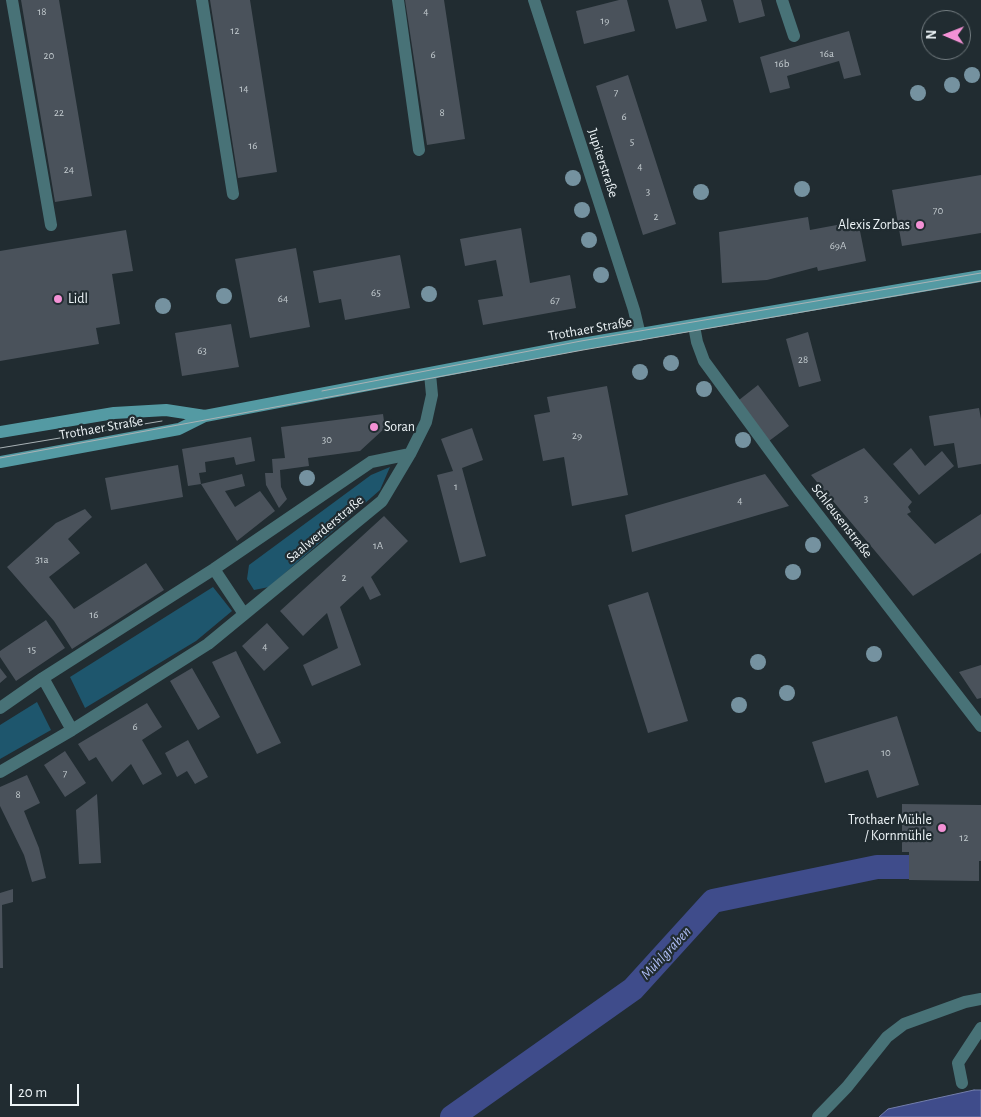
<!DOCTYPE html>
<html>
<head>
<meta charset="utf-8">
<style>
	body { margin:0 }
	#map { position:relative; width:981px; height:1117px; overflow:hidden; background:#212c31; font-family:"Alegreya Sans",sans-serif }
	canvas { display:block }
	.north { position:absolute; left:921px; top:10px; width:50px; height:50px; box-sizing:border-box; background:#212c31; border:1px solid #737c80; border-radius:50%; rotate:271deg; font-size:14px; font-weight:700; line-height:20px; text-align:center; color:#edf4f7 }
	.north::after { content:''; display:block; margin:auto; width:18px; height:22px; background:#f391d5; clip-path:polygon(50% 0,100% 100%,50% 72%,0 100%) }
	.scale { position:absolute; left:10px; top:1084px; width:69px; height:22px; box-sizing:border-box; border:2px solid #edf4f7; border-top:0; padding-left:6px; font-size:15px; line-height:18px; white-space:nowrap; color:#edf4f7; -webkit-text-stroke:4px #212c31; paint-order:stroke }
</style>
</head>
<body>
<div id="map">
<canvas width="981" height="1117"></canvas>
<div class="north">N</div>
<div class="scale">20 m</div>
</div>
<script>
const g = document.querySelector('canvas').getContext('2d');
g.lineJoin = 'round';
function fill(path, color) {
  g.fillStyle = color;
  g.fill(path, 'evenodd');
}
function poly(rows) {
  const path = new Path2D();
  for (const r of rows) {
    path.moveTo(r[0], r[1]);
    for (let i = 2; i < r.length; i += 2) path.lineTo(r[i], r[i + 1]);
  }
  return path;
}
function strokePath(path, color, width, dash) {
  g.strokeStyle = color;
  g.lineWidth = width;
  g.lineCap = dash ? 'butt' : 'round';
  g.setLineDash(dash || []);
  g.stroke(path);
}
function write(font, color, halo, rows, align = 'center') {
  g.font = font + ' "Alegreya Sans",sans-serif';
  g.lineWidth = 4.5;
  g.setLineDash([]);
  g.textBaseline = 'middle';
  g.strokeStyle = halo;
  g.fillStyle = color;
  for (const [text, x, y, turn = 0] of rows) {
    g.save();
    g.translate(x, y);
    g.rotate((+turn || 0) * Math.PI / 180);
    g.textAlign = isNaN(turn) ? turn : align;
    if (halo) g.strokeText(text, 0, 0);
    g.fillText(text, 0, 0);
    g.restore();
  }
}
const green = poly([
	[390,467,380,490,269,587,254,590,247,579,249,565,371,475],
	[213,587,232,611,196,641,85,708,70,677],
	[37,702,51,730,0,759,0,725]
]);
const water = poly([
	[974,1090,981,1090,981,1117,879,1117,888,1109,974,1090]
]);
const canal = poly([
	[452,1117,633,989,713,901,877,867,909,867]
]);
const building = poly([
	[21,0,59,0,92,196,55,202],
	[210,0,250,0,277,172,238,178],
	[405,0,444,0,465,139,427,145],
	[619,0,627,0,635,31,584,44,576,11],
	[668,0,701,0,707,21,676,29],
	[733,0,761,0,765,16,739,23],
	[849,31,861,75,844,79,839,61,787,76,790,88,770,93,760,57],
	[628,75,676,224,643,235,596,86],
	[981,175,981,233,902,246,892,190],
	[808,217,810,230,858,221,866,261,818,271,817,267,767,280,722,283,719,232],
	[521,228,530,283,570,275,576,308,483,325,478,300,503,296,496,260,465,266,460,239],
	[126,230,133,271,112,274,120,324,96,328,99,344,0,361,0,251],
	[296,248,310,327,250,338,235,259],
	[400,255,410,308,345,320,341,299,319,303,313,271],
	[231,324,239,367,182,376,175,333],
	[808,332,821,381,799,387,786,339],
	[758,385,789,426,769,441,739,400],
	[607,386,628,495,572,506,564,457,543,461,534,415,550,412,547,397],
	[979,408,981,419,981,464,958,468,954,443,934,446,929,416],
	[383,414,385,428,360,451,308,458,309,466,280,470,281,487,287,499,279,508,266,485,265,473,273,473,272,459,285,458,281,427],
	[472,428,483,460,462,468,486,556,460,563,437,475,453,471,441,439],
	[251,437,255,461,236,465,234,457,205,462,206,472,199,473,201,484,242,474,245,486,225,491,235,507,260,491,275,511,237,541,201,484,188,486,182,449],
	[864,448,912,502,908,507,911,512,907,514,935,544,981,514,981,553,913,596,811,475],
	[911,448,925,466,942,451,954,466,919,495,893,464],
	[178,465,183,497,111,510,105,478],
	[765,474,789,506,632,552,625,515],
	[85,509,92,517,68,539,80,553,49,577,74,609,146,563,164,590,72,649,54,621,7,567,56,523],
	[384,516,408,541,371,577,381,595,370,600,363,586,340,607,361,665,312,686,303,665,338,648,327,613,303,636,280,611],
	[648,592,688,721,648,733,608,605],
	[46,620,65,648,16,681,0,657,0,651],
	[267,623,289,648,264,671,242,646],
	[236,651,281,743,257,754,212,662],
	[981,665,981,698,977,699,959,672],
	[0,668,7,677,0,683],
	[192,668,220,717,198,730,170,681],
	[147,703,162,727,142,740,162,774,143,785,131,764,112,782,96,757,89,761,78,744],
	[897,716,919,785,877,798,868,770,825,783,812,742],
	[188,740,208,777,195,784,187,771,177,777,165,753],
	[65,751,86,783,65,797,44,765],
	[27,775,40,803,24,811,39,848,46,878,32,882,24,855,0,806,0,787],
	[97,794,101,863,79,864,76,810],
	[902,804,981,805,981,861,979,861,979,881,909,880,909,852,902,852],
	[13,889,13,902,2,905,3,968,0,968,0,893]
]);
const service = poly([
	[12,0,51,225],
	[202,0,233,194],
	[398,0,419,150],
	[782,0,794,36],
	[962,1083,958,1063,981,1028],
	[818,1117,847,1087,887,1037,904,1024,965,1002,981,999]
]);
const minor = poly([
	[534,0,634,310,640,335],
	[694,326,697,342,704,361,798,489,981,726],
	[214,569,244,614],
	[43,678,72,730],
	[0,708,43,678,214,569,371,462,410,454],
	[0,772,72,730,208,644,382,501,410,454,426,422,432,395,430,374]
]);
const secondary = poly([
	[0,432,114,413,166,410,205,416],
	[0,462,179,429,205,416,582,344,981,276]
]);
const tram = poly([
	[322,391,581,341,981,273],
	[0,448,162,421],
	[0,458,583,350,981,281]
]);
const trees = [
	[972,75],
	[952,85],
	[918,93],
	[573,178],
	[802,189],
	[701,192],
	[582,210],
	[589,240],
	[601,275],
	[429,294],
	[224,296],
	[163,306],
	[671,363],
	[640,372],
	[704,389],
	[743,440],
	[307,478],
	[813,545],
	[793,572],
	[874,654],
	[758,662],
	[787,693],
	[739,705]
];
const markers = [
	[920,225,5,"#f391d5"],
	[58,299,5,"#f391d5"],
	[374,427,5,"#f391d5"],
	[942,828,5,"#f391d5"]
];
const numberNames = [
	["18",42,12],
	["4",426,12],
	["19",605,21],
	["12",235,31],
	["16a",827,54],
	["6",433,55],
	["20",49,56],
	["16b",782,64],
	["14",244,89],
	["7",616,93],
	["22",59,113],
	["8",442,113],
	["6",624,117],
	["5",632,142],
	["16",253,146],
	["4",640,167],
	["24",69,170],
	["3",648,192],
	["70",938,211],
	["2",656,217],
	["69A",838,246],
	["65",376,293],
	["64",283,299],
	["67",555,301],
	["63",202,351],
	["28",803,360],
	["29",577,436],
	["30",327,440],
	["1",456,487],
	["3",866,499],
	["4",740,501],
	["1A",378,546],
	["31a",42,560],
	["2",344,578],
	["16",94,615],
	["4",265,647],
	["15",32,650],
	["6",135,727],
	["10",886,753],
	["7",65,774],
	["8",18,795],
	["12",964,838]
];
const streetNames = [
	["Jupiterstraße",603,163,72],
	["Trothaer Straße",590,329,-10],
	["Trothaer Straße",101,428,-10],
	["Schleusenstraße",842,521,52],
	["Saalwerderstraße",325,529,-40]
];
const poiNames = [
	["Alexis Zorbas",910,225],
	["Lidl",68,299,"left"],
	["Soran",384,427,"left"],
	["Trothaer Mühle",932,820],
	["/ Kornmühle",932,836]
];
const waterNames = [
	["Mühlgraben",666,953,-47]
];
fill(green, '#1e566d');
fill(water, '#3f4c8b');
strokePath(water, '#737eab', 1);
strokePath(canal, '#3f4c8b', 24);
fill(building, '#4a525b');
strokePath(service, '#487277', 12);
strokePath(minor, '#487277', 12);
strokePath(secondary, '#549aa3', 12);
strokePath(tram, '#a9b2b5', 1);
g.fillStyle = '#7592a0';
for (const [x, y] of trees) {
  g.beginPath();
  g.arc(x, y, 8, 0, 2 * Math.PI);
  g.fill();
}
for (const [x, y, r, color] of markers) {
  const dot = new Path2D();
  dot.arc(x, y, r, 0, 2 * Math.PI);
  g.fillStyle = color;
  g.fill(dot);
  strokePath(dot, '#212c31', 2);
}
write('11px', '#c4ccd0', null, numberNames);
write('14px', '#edf4f7', '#212c31', streetNames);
write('14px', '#edf4f7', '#212c31', poiNames, 'right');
write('italic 15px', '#afbef6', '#212c31', waterNames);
</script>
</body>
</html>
